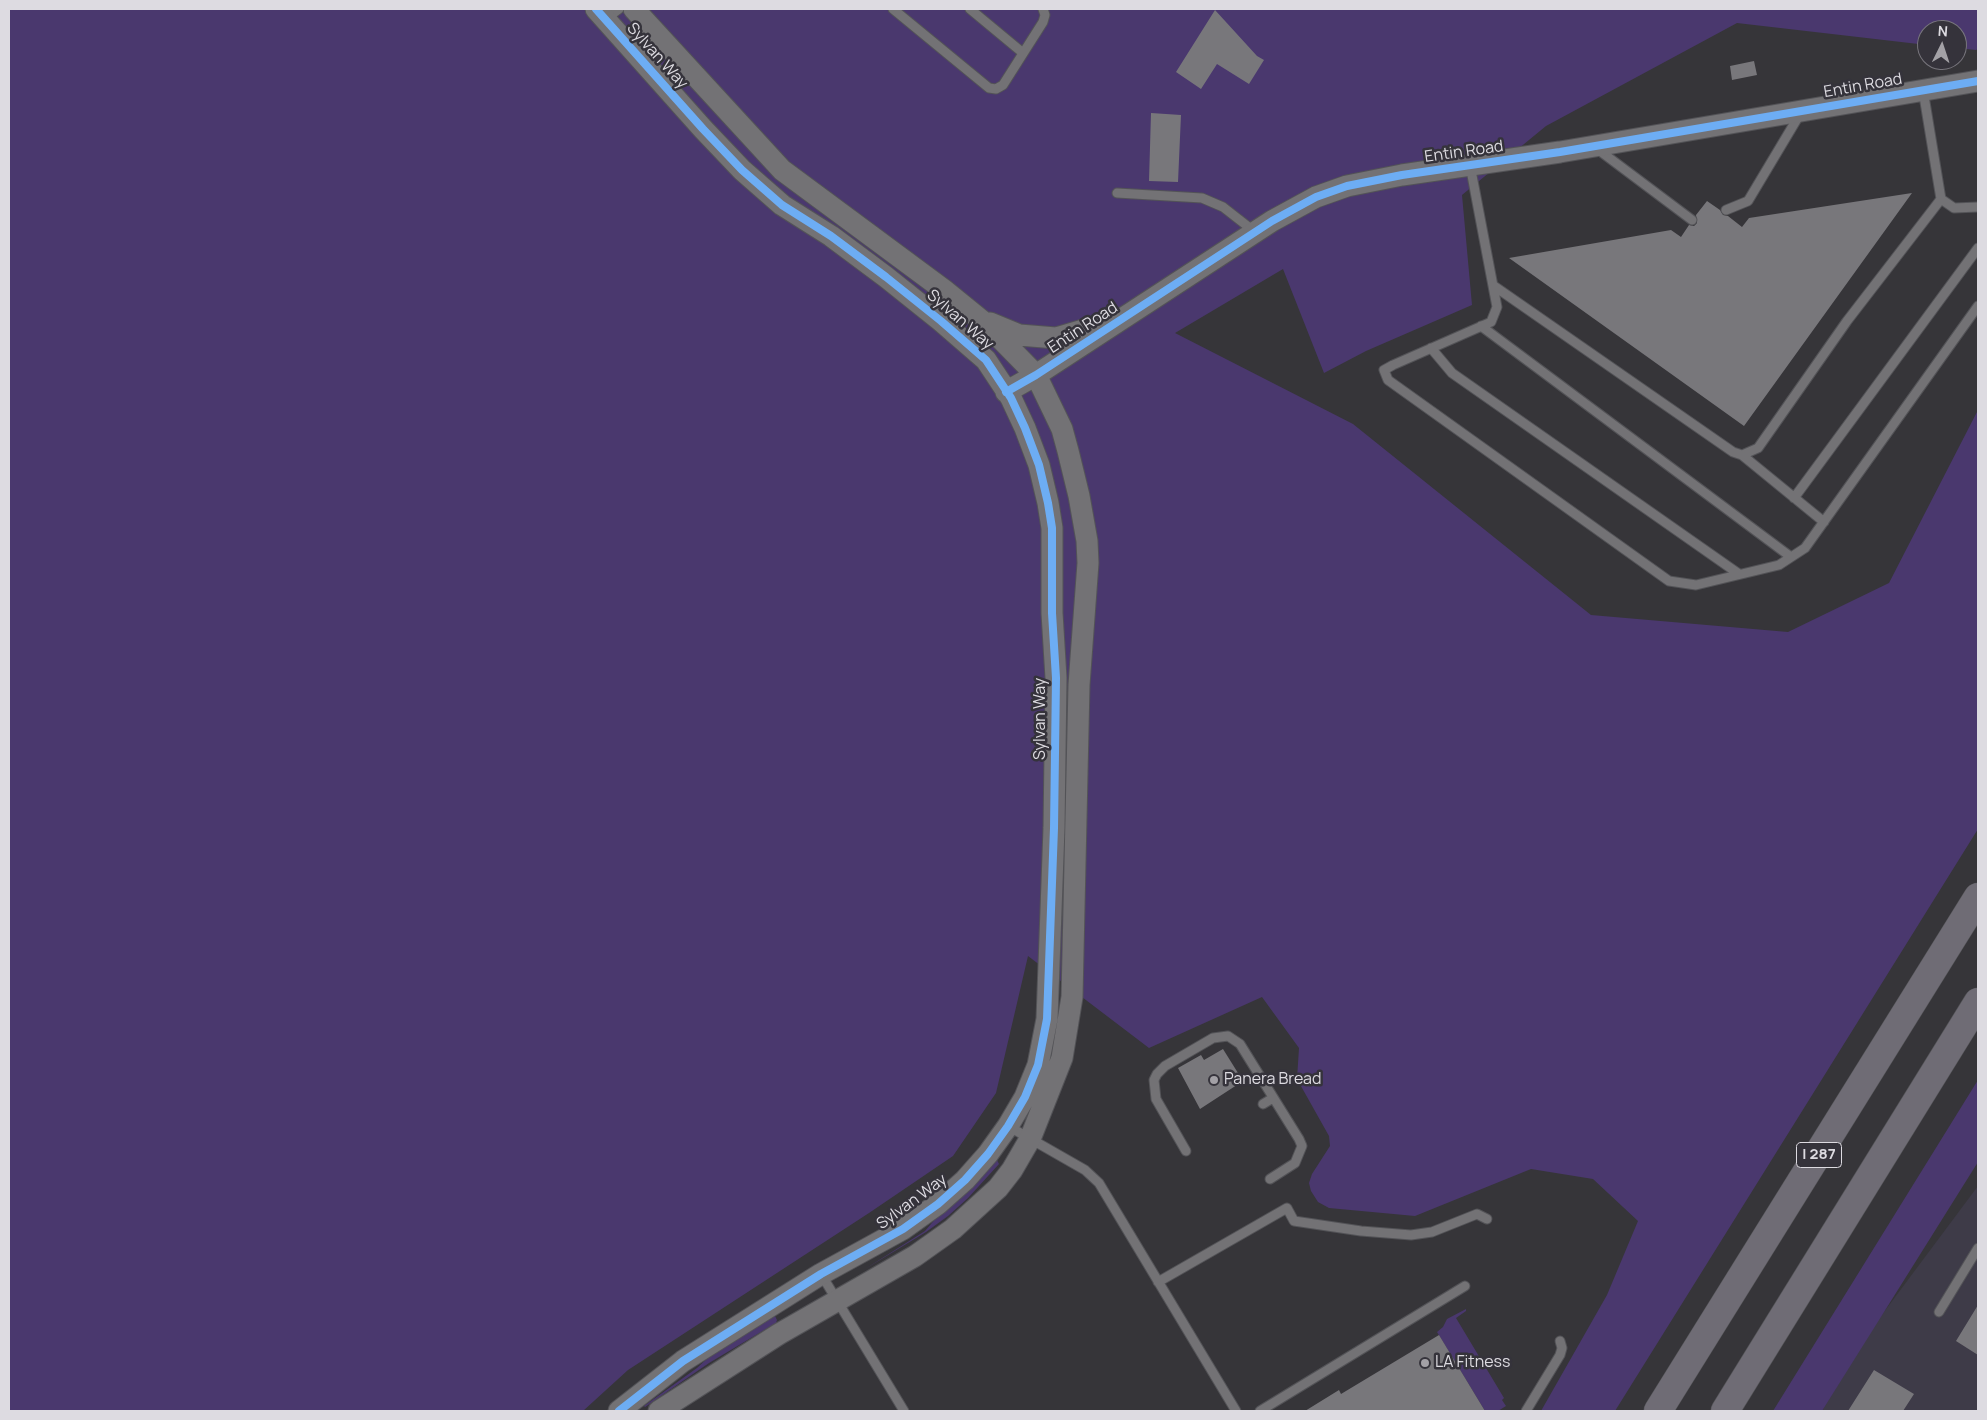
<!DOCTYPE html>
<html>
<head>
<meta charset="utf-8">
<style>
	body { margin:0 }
	#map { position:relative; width:1987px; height:1420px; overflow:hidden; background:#363539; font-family:Manrope,sans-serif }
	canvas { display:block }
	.frame { position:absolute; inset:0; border:10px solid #dddbe1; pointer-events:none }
	.north { position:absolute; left:1917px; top:20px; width:50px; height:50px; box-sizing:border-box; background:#35333b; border:1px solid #78767d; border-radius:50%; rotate:4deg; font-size:14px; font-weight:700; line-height:20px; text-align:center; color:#dddbe1 }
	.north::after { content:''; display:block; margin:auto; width:18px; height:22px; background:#a3a1a6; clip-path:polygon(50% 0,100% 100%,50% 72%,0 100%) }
</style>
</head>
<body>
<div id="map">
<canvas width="1987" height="1420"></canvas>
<div class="frame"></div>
<div class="north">N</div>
</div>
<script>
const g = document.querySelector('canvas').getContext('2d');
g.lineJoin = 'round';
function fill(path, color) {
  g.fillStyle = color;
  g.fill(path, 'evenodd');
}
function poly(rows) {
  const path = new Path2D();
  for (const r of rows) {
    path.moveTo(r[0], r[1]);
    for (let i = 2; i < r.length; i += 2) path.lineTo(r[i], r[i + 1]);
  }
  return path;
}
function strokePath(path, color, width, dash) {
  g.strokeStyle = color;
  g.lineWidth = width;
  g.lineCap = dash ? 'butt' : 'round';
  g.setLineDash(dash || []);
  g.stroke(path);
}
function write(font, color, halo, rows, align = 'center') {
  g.font = font + ' Manrope,sans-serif';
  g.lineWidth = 5;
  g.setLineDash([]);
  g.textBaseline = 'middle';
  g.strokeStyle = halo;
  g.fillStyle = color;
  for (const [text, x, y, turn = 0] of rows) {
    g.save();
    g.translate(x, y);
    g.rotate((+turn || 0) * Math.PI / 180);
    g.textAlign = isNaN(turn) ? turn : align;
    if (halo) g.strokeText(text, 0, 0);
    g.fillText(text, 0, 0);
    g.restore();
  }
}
const built = poly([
	[1978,1186,1978,1411,1822,1411,1875,1324]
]);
const green = poly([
	[9,9,1978,9,1978,49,1976,50,1957,48,1957,30,1927,30,1927,45,1737,23,1546,126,1462,195,1472,305,1366,351,1324,373,1283,269,1175,333,1353,424,1591,615,1788,632,1889,583,1978,410,1978,829,1615,1411,1541,1411,1607,1295,1638,1221,1593,1179,1531,1169,1415,1216,1329,1208,1318,1202,1311,1191,1309,1183,1312,1174,1330,1146,1329,1136,1297,1079,1299,1048,1262,997,1149,1048,1028,956,996,1093,953,1156,869,1213,628,1370,583,1411,9,1411],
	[1978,1080,1978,1162,1822,1411,1773,1411],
	[997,1160,999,1164,968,1198,948,1216,926,1232,865,1269,925,1231,949,1203],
	[1466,1309,1466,1311,1456,1318,1504,1398,1502,1400,1506,1406,1498,1411,1485,1411,1437,1332,1443,1327,1447,1319],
	[774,1314,777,1320,776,1323,709,1363,645,1407,644,1406,697,1368,712,1354]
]);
const building = poly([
	[1215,10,1257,56,1264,60,1249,84,1217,64,1201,89,1176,72],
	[1754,61,1757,75,1732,80,1730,66],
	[1151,113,1181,115,1178,182,1149,181],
	[1912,193,1744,426,1509,258,1671,230,1681,237,1689,225,1694,226,1697,223,1696,215,1707,201,1720,210,1723,215,1728,216,1742,227,1749,218],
	[1223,1049,1243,1081,1200,1109,1178,1068,1201,1055,1204,1060],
	[1978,1305,1978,1355,1956,1341],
	[1439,1335,1485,1411,1305,1411,1339,1390,1341,1394],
	[1874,1370,1914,1394,1903,1411,1848,1411]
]);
const service = poly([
	[893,9,989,88,996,89,1003,85,1043,22,1045,15,1043,9],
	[970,9,1023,53],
	[606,19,619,9],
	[1923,90,1941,199,1954,208,1978,207],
	[1596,148,1692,220],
	[1470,165,1497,307,1491,322,1393,365,1384,370,1388,380,1669,581,1696,585,1779,565,1805,548,1978,306],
	[1117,193,1202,198,1223,207,1255,232],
	[1726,210,1748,201,1800,114],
	[1494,286,1733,452,1742,455,1758,448,1847,321,1941,199],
	[1481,326,1791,557],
	[1431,348,1452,373,1739,574],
	[1742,455,1824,522],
	[1794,498,1978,248],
	[1263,1104,1273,1098],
	[1008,1126,1085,1170,1099,1183,1236,1411],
	[1186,1151,1156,1099,1154,1080,1157,1074,1165,1066,1213,1038,1228,1036,1240,1044,1299,1139,1302,1146,1295,1163,1270,1179],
	[821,1274,904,1411],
	[1158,1282,1287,1208,1294,1221,1361,1231,1411,1235,1432,1232,1477,1214,1487,1219],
	[1939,1312,1978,1248],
	[1260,1411,1465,1286],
	[1526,1411,1560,1355,1562,1348,1560,1341]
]);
const tertiary = poly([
	[596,9,703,129,742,170,782,205,831,236,886,277,941,321,986,360,1011,398,1025,428,1039,465,1048,503,1052,528,1052,613,1056,678,1054,828,1047,1019,1038,1065,1025,1097,1008,1126,988,1154,965,1180,938,1204,903,1229,821,1274,683,1361,619,1411],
	[634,9,782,170,944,290,987,325,1036,375,1062,429,1068,451,1079,496,1087,541,1088,563,1079,685,1072,997,1062,1058,1030,1139,1012,1170,998,1188,953,1229,915,1256,779,1334,659,1411],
	[990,323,1019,335,1056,338,1100,325],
	[1006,392,1036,375,1272,221,1316,197,1347,186,1402,175,1560,152,1978,81]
]);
const motorway = poly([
	[1658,1411,1978,897],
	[1725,1411,1978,1002]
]);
const cycleway = poly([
	[596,9,703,129,742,170,782,205,831,236,886,277,941,321,986,360,1011,398,1025,428,1039,465,1048,503,1052,528,1052,613,1056,678,1054,828,1047,1019,1038,1065,1025,1097,1008,1126,988,1154,965,1180,938,1204,903,1229,821,1274,683,1361,619,1411],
	[1006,392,1036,375,1272,221,1316,197,1347,186,1402,175,1560,152,1978,81]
]);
const markers = [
	[1214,1080,5,"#a3a1a6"],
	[1425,1363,5,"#a3a1a6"]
];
const shields = [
	[1819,1155,45]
];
const shieldNames = [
	["I 287",1819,1155]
];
const streetNames = [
	["Sylvan Way",657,56,48],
	["Entin Road",1863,86,-10],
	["Entin Road",1464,152,-8],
	["Sylvan Way",960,320,41],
	["Entin Road",1083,328,-33],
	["Sylvan Way",1041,719,-90],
	["Sylvan Way",912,1202,-36]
];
const poiNames = [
	["Panera Bread",1224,1080],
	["LA Fitness",1435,1363]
];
fill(built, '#3e3b48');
fill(green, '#4a386e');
fill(building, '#78777b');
strokePath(service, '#535357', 11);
strokePath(tertiary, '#535357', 23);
strokePath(motorway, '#535357', 29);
strokePath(service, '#737275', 9);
strokePath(tertiary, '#737275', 21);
strokePath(motorway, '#6f6c75', 28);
strokePath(cycleway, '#6dadf4', 8);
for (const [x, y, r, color] of markers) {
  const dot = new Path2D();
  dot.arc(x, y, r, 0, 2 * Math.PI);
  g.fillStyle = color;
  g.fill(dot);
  strokePath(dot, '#35333b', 2);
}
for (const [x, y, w] of shields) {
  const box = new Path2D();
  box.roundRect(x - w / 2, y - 12.5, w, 25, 4);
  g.fillStyle = '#35333b';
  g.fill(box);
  strokePath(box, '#dddbe1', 1);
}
write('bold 15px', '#dddbe1', null, shieldNames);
write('16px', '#dddbe1', '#35333b', streetNames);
write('16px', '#dddbe1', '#35333b', poiNames, 'left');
</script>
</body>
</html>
